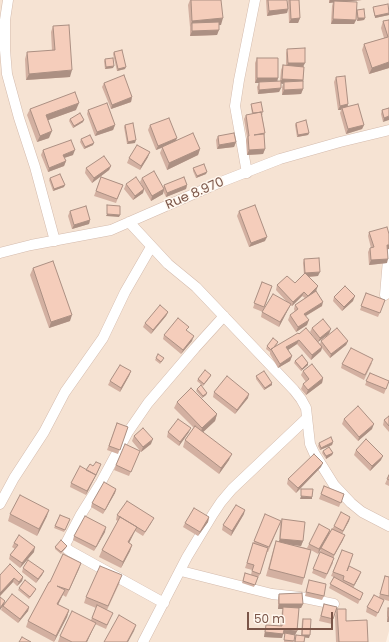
<!DOCTYPE html>
<html>
<head>
<meta charset="utf-8">
<style>
	body { margin:0 }
	#map { position:relative; width:389px; height:642px; overflow:hidden; background:#fef2e6; font-family:Poppins,sans-serif }
	canvas { display:block }
	.scale { position:absolute; left:247px; top:612px; width:86px; height:18px; box-sizing:border-box; border:2px solid #7a5548; border-top:0; padding-left:5px; font-size:12px; line-height:14px; white-space:nowrap; color:#7a5548; -webkit-text-stroke:3px #fff7ee; paint-order:stroke }
</style>
</head>
<body>
<div id="map">
<canvas width="389" height="642"></canvas>
<div class="scale">50 m</div>
</div>
<script>
const g = document.querySelector('canvas').getContext('2d');
g.lineJoin = 'round';
function fill(path, color) {
  g.fillStyle = color;
  g.fill(path, 'evenodd');
}
function poly(rows) {
  const path = new Path2D();
  for (const r of rows) {
    path.moveTo(r[0], r[1]);
    for (let i = 2; i < r.length; i += 2) path.lineTo(r[i], r[i + 1]);
  }
  return path;
}
function strokePath(path, color, width, dash) {
  g.strokeStyle = color;
  g.lineWidth = width;
  g.lineCap = dash ? 'butt' : 'round';
  g.setLineDash(dash || []);
  g.stroke(path);
}
function write(font, color, halo, rows, align = 'center') {
  g.font = font + ' Poppins,sans-serif';
  g.lineWidth = 3;
  g.setLineDash([]);
  g.textBaseline = 'middle';
  g.strokeStyle = halo;
  g.fillStyle = color;
  for (const [text, x, y, turn = 0] of rows) {
    g.save();
    g.translate(x, y);
    g.rotate((+turn || 0) * Math.PI / 180);
    g.textAlign = isNaN(turn) ? turn : align;
    if (halo) g.strokeText(text, 0, 0);
    g.fillText(text, 0, 0);
    g.restore();
  }
}
const residential = poly([
	[0,0,389,0,389,631,386,642,0,642]
]);
const street = poly([
	[8,0,5,20,5,50,7,74,19,118,35,167,55,241],
	[247,173,235,106,239,80,255,0],
	[129,222,168,264,196,287,294,390,301,399,306,408,310,444,314,453,334,485,351,503,362,512,389,526],
	[0,253,31,245,111,230,221,182,280,159,340,142,389,130],
	[385,295,389,248],
	[0,504,14,478,44,432,65,392,103,338,125,292,151,247],
	[181,571,272,594,300,597,334,604],
	[164,603,70,551,65,547,66,543,80,516,100,484,128,432,148,403,195,348,224,316],
	[143,642,187,557,213,514,221,502,232,489,306,419]
]);
const wall = poly([
	[190,0,221,0,221,25,219,25,217,35,190,36,190,27,188,5],
	[266,0,287,0,288,9,287,13,267,16],
	[288,0,299,0,300,18,298,23,289,23],
	[329,0,362,0,343,2,356,20,354,24,331,24,332,6,333,2,329,3],
	[373,7,389,15,375,18,373,9],
	[357,10,365,18,364,20,357,21,356,12],
	[389,20,389,68,369,74,362,50,364,44,384,38,381,28,383,21],
	[53,26,70,77,26,80,25,59,27,52,52,51,51,32],
	[287,49,304,67,303,82,303,89,301,94,282,95,282,87,283,84,281,83,281,88,279,92,258,94,257,87,259,83,255,83,255,63,257,58,277,81,280,81,281,70,283,65,286,66,286,53],
	[114,52,125,69,117,71,113,54],
	[105,59,113,68,105,69,104,61],
	[336,77,348,106,364,125,362,129,346,134,340,113,341,110,338,110,334,82],
	[104,83,132,97,131,102,111,109,102,87],
	[251,104,263,114,262,115,265,133,264,136,265,149,263,154,247,155,246,140,247,137,244,119,246,115,252,114,251,106],
	[389,108,383,122,381,114,382,110],
	[30,109,76,110,48,120,49,138,37,142,27,115],
	[88,110,115,125,113,130,95,136,87,114],
	[70,119,83,122,73,128,69,121],
	[296,123,309,133,308,135,297,137,295,125],
	[125,125,135,143,127,144,124,127],
	[150,125,177,138,176,140,200,149,198,155,167,170,160,153,162,148,156,150,148,130],
	[218,136,236,142,234,147,217,149,216,140],
	[81,139,93,145,84,149,80,142],
	[43,150,73,155,64,158,66,161,64,166,48,172,41,155],
	[148,157,140,170,127,163,129,158],
	[111,166,109,170,92,183,85,173,86,168],
	[193,168,206,174,196,178,193,171],
	[101,177,123,185,116,203,94,196],
	[50,178,64,187,53,191,49,180],
	[142,178,163,188,164,185,187,185,186,189,166,197,163,191,163,194,151,201,144,189,143,193,133,200,124,189,126,184,142,185,140,182],
	[70,211,90,220,89,224,72,229,68,216],
	[239,211,265,241,249,247,237,216],
	[369,232,389,234,389,249,387,249,387,263,369,265,368,252,370,248,371,248,368,236],
	[304,259,318,276,309,277,316,291,314,293,322,306,306,316,307,325,296,332,288,320,290,315,295,312,294,309,295,305,305,298,302,296,292,306,290,305,279,327,261,317,262,312,287,302,276,290,277,285,295,283,304,275,303,263],
	[33,268,70,321,49,328,30,275],
	[262,282,272,286,263,312,253,308],
	[366,293,385,300,378,317,360,310],
	[334,297,353,301,342,311,333,301],
	[168,312,166,316,151,334,143,327,145,323],
	[312,328,329,334,318,342,320,344,321,341,348,341,346,345,330,358,322,348,321,351,311,360,297,344,288,350,292,356,290,361,278,368,270,354,270,352,266,349,267,346,278,342,276,346,299,334,315,338,310,332],
	[187,331,192,341,181,354,163,339,164,335],
	[156,358,163,360,160,364,155,360],
	[295,361,308,365,301,371,294,363],
	[372,363,364,380,341,368,342,364],
	[131,371,129,376,120,392,108,385,110,381],
	[303,371,323,378,322,383,306,395,301,389,303,384,306,382,301,375],
	[370,373,389,381,384,394,365,385],
	[211,375,210,377,203,386,197,381,198,379],
	[256,376,272,385,264,390,256,379],
	[197,389,207,393,206,395,202,398,196,391],
	[214,392,248,398,235,414,213,397],
	[177,402,217,414,215,421,203,432,229,460,219,474,183,447,185,440,194,428,174,408],
	[389,416,389,432,383,425,384,420],
	[344,419,372,429,358,441,342,424],
	[117,423,128,427,118,454,107,450],
	[168,432,189,432,179,446,167,437],
	[134,436,151,444,141,452,132,441],
	[333,442,332,445,320,450,318,446,319,443],
	[356,450,381,460,370,471,354,455],
	[323,451,333,453,332,455,326,459,322,453],
	[138,455,129,476,114,470,116,465],
	[93,466,100,467,86,495,70,487,71,483,86,470],
	[321,467,296,493,287,484,288,479],
	[389,475,389,486,385,484],
	[324,486,344,494,339,507,319,499],
	[116,489,115,493,103,514,91,507,92,503],
	[10,514,47,516,37,536,8,521],
	[244,514,231,536,222,530,223,525],
	[60,515,70,519,64,532,54,528],
	[117,515,152,522,143,536,135,531,129,543,132,545,130,551,121,568,99,557,102,550,118,521,116,520],
	[209,517,208,522,198,536,183,527,185,523],
	[350,517,349,521,342,534,343,540,333,558,333,563,325,579,312,573,320,553,321,548,334,526],
	[282,519,303,541,301,546,290,544,310,549,307,548,309,544,330,530,329,534,318,554,311,550,304,578,302,585,266,576,274,547,276,541,279,542,280,524],
	[281,521,268,552,267,552,260,574,258,578,257,578,254,587,242,583,245,573,251,575,252,570,245,568,254,541],
	[105,532,94,551,73,540,74,536],
	[14,543,34,552,20,568,9,559,10,555,15,549,12,547],
	[67,546,66,548,61,554,55,549,55,547],
	[342,550,347,570,359,577,353,587,363,593,358,604,329,588,334,577,331,576],
	[81,563,66,597,63,595,58,605,69,610,67,617,54,642,26,627,28,621,50,582],
	[23,568,44,571,42,575,36,583,22,572],
	[0,575,23,577,22,581,17,586,13,582,0,596],
	[385,576,389,577,389,601,382,599,384,600,376,617,366,612,367,607,379,597],
	[309,580,324,596,322,600,305,596],
	[120,582,107,610,111,617,106,629,95,624,87,642,58,642,60,636,91,620,96,608,84,603,86,597],
	[19,588,35,591,29,599,18,590],
	[279,594,303,604,301,608,299,608,297,631,295,635,293,642,284,642,285,635,283,634,282,638,264,637,265,629,266,625,280,626,282,611,283,609,278,609,278,598],
	[0,597,5,604,29,607,28,611,18,623,1,610,2,608],
	[324,604,333,619,332,624,319,621],
	[388,608,389,608,389,622,387,622,387,612],
	[337,609,346,621,368,642,336,642,335,616],
	[303,619,309,638,305,637,304,642,294,642,296,635,301,635,302,621]
]);
const shadedWall = poly([
	[330,0,362,0,329,3],
	[288,9,287,13,267,16,269,11],
	[389,13,389,15,375,18,375,16],
	[223,18,221,25,192,27,192,23,190,27,192,21],
	[300,18,298,23,289,23,291,19],
	[358,18,365,18,364,20,357,21],
	[333,19,356,20,354,24,331,24],
	[219,30,217,35,190,36,192,31],
	[389,62,389,68,369,74,372,68],
	[288,63,305,63,303,67,286,68],
	[114,66,113,68,105,69,106,67],
	[126,67,125,69,117,71,118,69],
	[72,70,70,77,26,80,29,74],
	[257,78,278,78,277,83,255,83],
	[282,79,303,80,302,84,284,82,283,84,280,83],
	[281,88,279,92,258,94,259,90],
	[303,89,301,94,282,95,284,90],
	[132,97,131,102,111,109,112,105],
	[79,103,76,110,43,122,46,115],
	[348,104,347,109,342,108,341,110,338,110,340,106],
	[389,116,389,120,383,122,384,118],
	[84,120,83,122,73,128,74,126],
	[115,125,113,130,95,136,97,132],
	[364,125,362,129,346,134,348,129],
	[52,131,49,138,37,142,40,136],
	[309,133,308,135,297,137,298,135],
	[177,138,175,142,156,150,158,146],
	[136,140,135,143,127,144,128,142],
	[236,142,234,147,217,149,219,145],
	[94,143,93,145,84,149,85,147],
	[200,149,198,155,167,170,169,163],
	[265,149,263,154,247,155,249,150],
	[75,150,73,155,61,159,63,155],
	[150,152,148,157,140,170,141,166],
	[66,161,64,166,48,172,49,168],
	[111,166,109,170,92,183,94,178],
	[207,172,206,174,196,178,197,176],
	[65,185,64,187,53,191,54,189],
	[187,185,186,189,166,197,167,193],
	[144,189,143,193,133,200,135,196],
	[164,189,163,194,151,201,152,196],
	[107,214,120,215,119,217,106,216],
	[90,220,89,224,72,229,74,225],
	[267,237,265,241,249,247,251,243],
	[387,245,389,245,389,249,385,250],
	[388,259,387,263,369,265,371,260],
	[320,272,318,276,304,277,305,273],
	[318,286,316,291,306,300,308,296],
	[304,292,302,296,292,306,293,302],
	[355,296,353,301,342,311,344,307],
	[323,302,322,306,302,318,304,314],
	[291,304,289,308,279,327,280,322],
	[168,312,166,316,151,334,153,330],
	[72,315,70,321,49,328,51,322],
	[309,320,307,325,296,332,298,327],
	[331,329,329,334,318,342,320,338],
	[194,336,192,341,181,354,183,350],
	[299,340,297,344,285,352,286,347],
	[348,341,346,345,330,358,331,354],
	[322,347,321,351,311,360,312,355],
	[292,356,290,361,278,368,280,364],
	[308,363,308,365,301,371,302,369],
	[131,371,129,376,120,392,121,388],
	[211,375,210,377,203,386,204,384],
	[323,378,322,383,306,395,308,390],
	[272,383,272,385,264,390,265,388],
	[207,393,206,395,202,398,203,396],
	[249,394,248,398,235,414,237,410],
	[217,414,215,421,200,435,202,428],
	[374,424,372,429,358,441,359,437],
	[191,428,189,432,179,446,180,442],
	[153,439,151,444,141,452,143,447],
	[333,442,332,445,320,450,321,448],
	[333,453,332,455,326,459,326,456],
	[232,454,229,460,219,474,221,468],
	[383,456,381,460,370,471,372,466],
	[323,463,321,467,296,493,298,488],
	[101,464,94,479,86,495,87,491],
	[116,489,115,493,103,514,105,510],
	[301,496,312,497,312,499,300,499],
	[49,510,47,516,37,536,39,529],
	[245,510,244,514,231,536,232,531],
	[209,517,208,522,198,536,200,532],
	[350,517,349,521,341,535],
	[106,527,105,532,94,551],
	[137,527,126,549,128,542],
	[330,530,329,534,318,554,319,549],
	[345,535,343,540,332,559,334,555],
	[280,539,303,541,301,546,278,543],
	[132,545,130,551,121,568,123,562],
	[35,547,34,552,20,568,22,563],
	[81,563,79,569,66,597,69,590],
	[44,571,42,575,36,583,38,579],
	[361,572,359,577,352,590,354,585],
	[23,577,22,581,17,586,19,582],
	[14,578,13,582,0,596,0,593],
	[65,590,62,596,55,611,57,604],
	[5,601,4,605,3,606,0,610,0,608],
	[279,604,303,604,301,608,283,609,283,607,283,609,278,609],
	[29,607,28,611,18,623,20,619],
	[69,610,67,617,54,642,56,636],
	[388,617,389,617,389,622,387,622],
	[96,623,93,629,87,642,86,642],
	[136,625,134,631,128,642,127,642],
	[284,630,297,631,295,635,283,634,282,638,264,637,265,632],
	[302,635,310,635,309,638,301,637]
]);
const building = poly([
	[191,0,221,0,223,18,192,21,191,0],
	[268,0,287,0,288,9,269,11,268,0],
	[290,0,299,0,300,18,291,19,290,0],
	[334,1,357,2,356,20,333,19,334,1],
	[388,4,389,13,375,16,373,7,388,4],
	[364,9,365,18,358,18,357,10,364,9],
	[389,20,389,62,372,68,364,44,388,37,383,21,389,20],
	[219,22,219,30,192,31,192,23,219,22],
	[69,25,72,70,29,74,27,52,55,50,53,26,69,25],
	[305,48,305,63,288,63,287,49,305,48],
	[122,50,126,67,118,69,114,52,122,50],
	[113,58,114,66,106,67,105,59,113,58],
	[257,58,278,58,278,78,257,78,257,58],
	[283,65,304,67,303,80,282,79,283,65],
	[124,75,132,97,112,105,104,83,124,75],
	[345,76,348,104,340,106,336,77,345,76],
	[281,81,281,88,259,90,259,82,281,81],
	[303,81,303,89,284,90,284,82,303,81],
	[75,92,79,103,46,115,52,131,40,136,30,109,75,92],
	[261,102,263,112,253,113,251,104,261,102],
	[107,103,115,125,97,132,88,110,107,103],
	[358,104,364,125,348,129,342,108,358,104],
	[389,108,389,116,384,118,382,110,389,108],
	[261,112,265,133,254,135,264,134,265,149,249,150,248,136,249,136,246,115,261,112],
	[80,113,84,120,74,126,70,119,80,113],
	[169,118,177,138,158,146,150,125,169,118],
	[306,120,309,133,298,135,296,123,306,120],
	[133,123,136,140,128,142,125,125,133,123],
	[193,133,200,149,169,163,162,147,193,133],
	[234,133,236,142,219,145,218,136,234,133],
	[90,135,94,143,85,147,81,139,90,135],
	[71,140,75,150,63,155,66,161,49,168,43,150,71,140],
	[137,145,150,152,141,166,129,158,137,145],
	[104,156,111,166,94,178,86,168,104,156],
	[204,164,207,172,197,176,193,168,204,164],
	[154,171,164,189,152,196,142,178,154,171],
	[60,174,65,185,54,189,50,178,60,174],
	[101,177,123,185,117,199,96,191,101,177],
	[136,177,144,189,135,196,126,184,136,177],
	[184,177,187,185,167,193,164,185,184,177],
	[107,205,120,206,120,215,107,214,107,205],
	[255,205,267,237,251,243,239,211,255,205],
	[86,206,90,220,74,225,70,211,86,206],
	[387,227,389,234,389,245,387,245,388,259,371,260,370,248,374,247,369,232,387,227],
	[319,258,320,272,305,273,304,259,319,258],
	[53,261,72,315,51,322,33,268,53,261],
	[305,273,318,286,308,296,304,292,293,302,277,285,287,276,295,283,305,273],
	[262,282,272,286,264,307,254,303,262,282],
	[345,286,355,296,344,307,334,297,345,286],
	[316,291,323,302,304,314,309,320,298,327,290,315,298,309,295,305,316,291],
	[366,293,385,300,380,313,361,306,366,293],
	[273,294,291,304,280,322,262,312,273,294],
	[160,305,168,312,153,330,145,323,160,305],
	[178,318,189,327,186,330,194,336,183,350,164,335,178,318],
	[323,319,331,329,320,338,312,328,323,319],
	[306,328,322,347,312,355,299,340,286,347,292,356,280,364,271,349,298,333,299,334,306,328],
	[337,328,348,341,331,354,321,341,337,328],
	[273,338,278,342,274,347,271,350,267,346,273,338],
	[351,348,373,359,365,375,342,364,351,348],
	[158,354,164,358,161,362,156,358,158,354],
	[302,355,308,363,302,369,295,361,302,355],
	[312,364,323,378,308,390,303,384,309,379,303,371,312,364],
	[120,365,131,371,121,388,110,381,120,365],
	[205,370,211,375,204,384,198,379,205,370],
	[264,371,272,383,265,388,256,376,264,371],
	[370,373,389,381,386,389,366,381,370,373],
	[227,376,249,394,237,410,214,392,227,376],
	[201,385,207,393,203,396,197,389,201,385],
	[191,388,217,414,202,428,177,402,191,388],
	[358,406,374,424,359,437,344,419,358,406],
	[389,416,389,426,384,420,389,416],
	[178,419,191,428,180,442,168,432,178,419],
	[117,423,128,427,120,450,109,446,117,423],
	[195,426,232,454,221,468,185,440,195,426],
	[143,428,153,439,143,447,134,436,143,428],
	[331,437,333,442,321,448,319,443,331,437],
	[366,439,383,456,372,466,356,450,366,439],
	[125,444,140,451,131,472,116,465,125,444],
	[329,447,333,453,326,456,323,451,329,447],
	[314,454,323,463,298,488,288,479,314,454],
	[96,462,101,464,96,475,86,470,90,464,93,466,96,462],
	[80,466,96,475,87,491,71,483,80,466],
	[389,475,389,480,387,479,389,475],
	[104,482,116,489,105,510,92,503,104,482],
	[324,486,344,494,341,503,321,494,324,486],
	[301,489,313,489,312,497,301,496,301,489],
	[20,495,49,510,39,529,10,514,20,495],
	[127,501,154,518,145,532,117,515,127,501],
	[236,505,245,510,232,531,223,525,236,505],
	[194,508,209,517,200,532,185,523,194,508],
	[341,512,350,517,343,531,334,526,341,512],
	[265,514,281,521,269,547,254,541,265,514],
	[60,515,70,519,65,530,55,526,60,515],
	[85,516,106,527,96,547,74,536,85,516],
	[120,517,137,527,128,542,132,545,123,562,102,550,120,517],
	[282,519,305,522,303,541,280,539,282,519],
	[319,524,330,530,319,549,309,544,319,524],
	[332,529,345,535,334,555,321,548,332,529],
	[19,535,35,547,22,563,10,555,18,545,14,543,19,535],
	[61,540,67,546,61,552,55,547,61,540],
	[276,541,311,550,304,578,269,569,276,541],
	[253,543,268,548,260,574,252,571,254,565,247,563,253,543],
	[342,550,353,554,347,571,349,566,361,572,354,585,343,580,344,576,333,572,342,550],
	[320,552,334,558,327,574,313,569,320,552],
	[63,554,81,563,69,590,57,586,65,590,57,604,69,610,56,636,28,621,49,582,50,582,63,554],
	[28,560,44,571,38,579,23,568,28,560],
	[10,564,23,577,19,582,14,578,0,593,0,575,10,564],
	[100,566,122,575,108,606,86,597,100,566],
	[245,573,258,577,255,585,243,581,245,573],
	[385,576,389,577,389,596,380,594,385,576],
	[334,577,363,593,360,600,330,584,334,577],
	[25,580,36,589,30,597,19,588,25,580],
	[309,580,326,584,324,596,306,592,309,580],
	[302,593,303,604,279,604,279,594,302,593],
	[12,594,29,607,20,619,3,606,12,594],
	[374,595,384,600,378,613,367,607,374,595],
	[0,597,5,601,0,608,0,597],
	[324,604,337,607,333,619,321,616,324,604],
	[97,605,113,613,107,625,92,618,97,605],
	[283,607,299,608,297,631,284,630,283,634,265,632,266,625,282,626,283,607],
	[388,608,389,608,389,617,388,617,388,608],
	[337,609,346,609,346,621,367,620,368,642,339,642,337,609],
	[72,611,96,623,86,642,72,642,60,636,72,611],
	[119,615,136,625,127,642,104,642,119,615],
	[303,619,311,619,310,635,302,635,303,619],
	[285,633,295,635,294,641,284,640,285,633],
	[296,635,305,636,304,642,295,642,296,635],
	[22,637,31,642,19,642,22,637]
]);
const streetNames = [
	["Rue 8.970",195,194,-23]
];
fill(residential, '#f6e3d3');
strokePath(street, '#d4bbad', 11);
strokePath(street, '#fff', 10);
fill(wall, '#d3b0a1');
fill(shadedWall, '#ac9083');
fill(building, '#f5cdbb');
strokePath(building, '#ac9083', 1);
write('13px', '#7a5548', '#fff7ee', streetNames);
</script>
</body>
</html>
